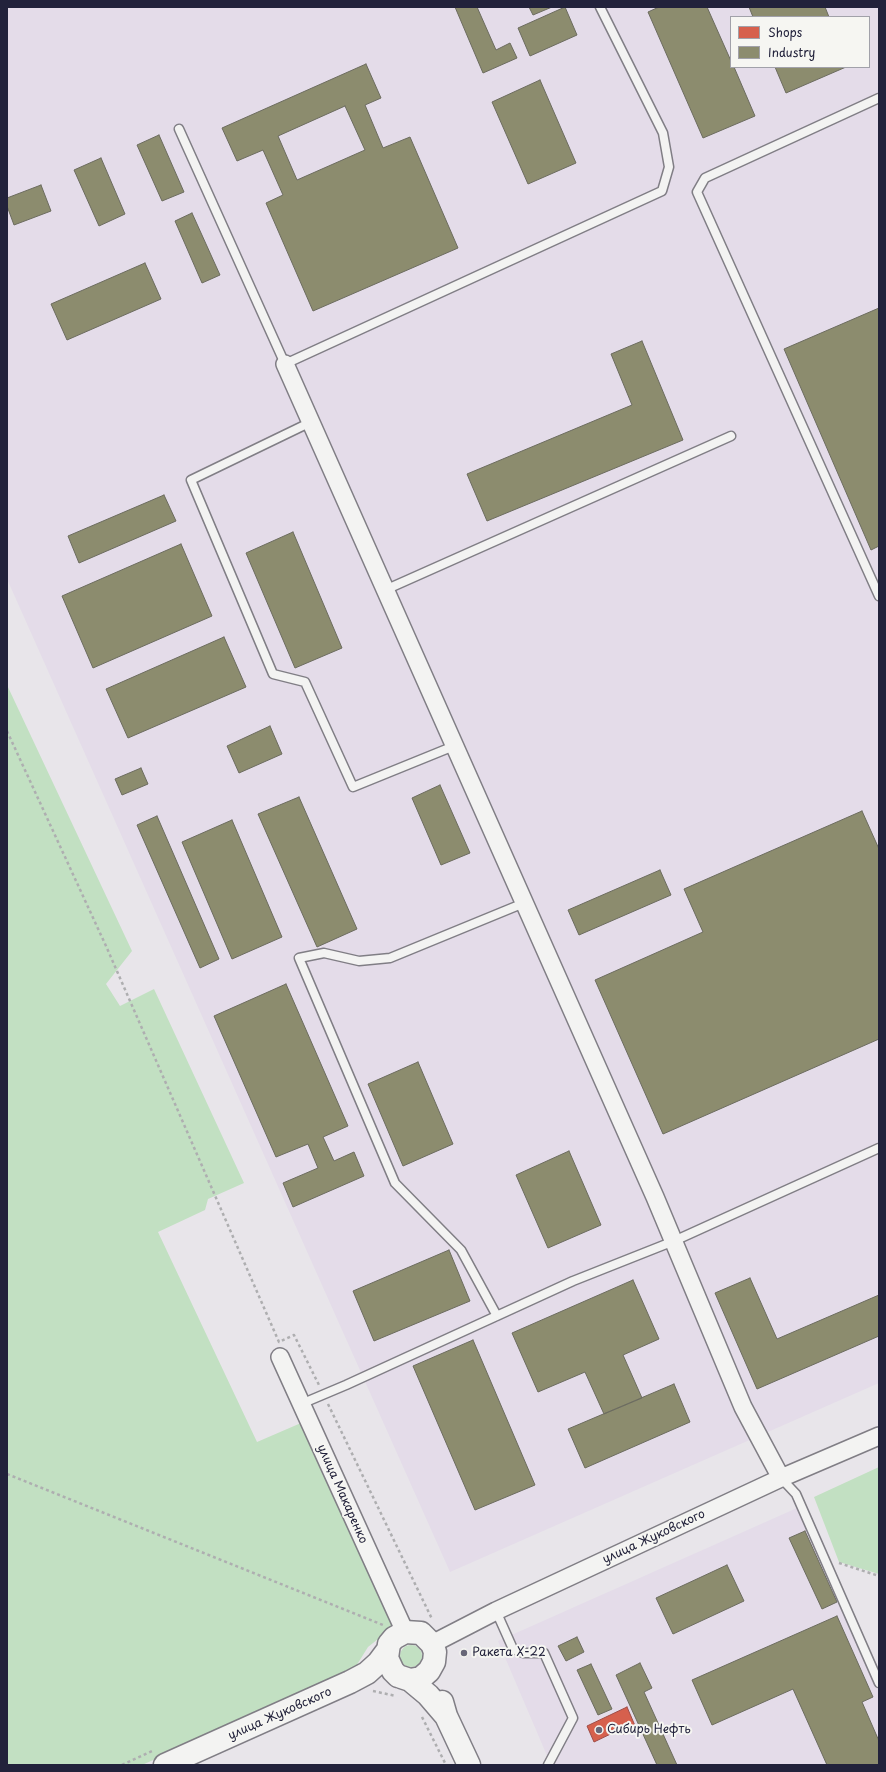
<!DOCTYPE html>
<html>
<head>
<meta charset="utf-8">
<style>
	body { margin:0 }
	#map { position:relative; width:886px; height:1772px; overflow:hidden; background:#e8e5ea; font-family:"Playpen Sans",sans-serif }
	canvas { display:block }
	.frame { position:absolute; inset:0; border:8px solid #22223b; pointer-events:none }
	.legend { position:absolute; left:730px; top:16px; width:140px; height:52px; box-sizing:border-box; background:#f6f6f2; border:1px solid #a1a1a9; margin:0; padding:5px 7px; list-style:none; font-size:12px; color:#22223b }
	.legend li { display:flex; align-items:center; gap:8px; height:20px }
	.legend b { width:20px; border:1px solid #a1a1a9 }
</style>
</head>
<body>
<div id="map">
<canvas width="886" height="1772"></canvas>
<div class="frame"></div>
<ul class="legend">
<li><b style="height:11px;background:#d6604d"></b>Shops</li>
<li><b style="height:11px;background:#8c8c6e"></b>Industry</li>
</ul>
</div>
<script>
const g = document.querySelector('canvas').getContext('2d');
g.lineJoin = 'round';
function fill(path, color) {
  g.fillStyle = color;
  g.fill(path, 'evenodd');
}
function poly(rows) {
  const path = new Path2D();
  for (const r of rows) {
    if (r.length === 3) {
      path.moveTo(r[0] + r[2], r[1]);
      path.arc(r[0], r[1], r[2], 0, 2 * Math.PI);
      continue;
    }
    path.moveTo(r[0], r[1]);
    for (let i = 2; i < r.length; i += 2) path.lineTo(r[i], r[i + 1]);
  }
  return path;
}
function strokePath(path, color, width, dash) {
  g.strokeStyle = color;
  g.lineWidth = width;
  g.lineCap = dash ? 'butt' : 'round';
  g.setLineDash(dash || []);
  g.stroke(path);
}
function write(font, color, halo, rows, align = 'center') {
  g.font = font + ' "Playpen Sans",sans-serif';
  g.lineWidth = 4;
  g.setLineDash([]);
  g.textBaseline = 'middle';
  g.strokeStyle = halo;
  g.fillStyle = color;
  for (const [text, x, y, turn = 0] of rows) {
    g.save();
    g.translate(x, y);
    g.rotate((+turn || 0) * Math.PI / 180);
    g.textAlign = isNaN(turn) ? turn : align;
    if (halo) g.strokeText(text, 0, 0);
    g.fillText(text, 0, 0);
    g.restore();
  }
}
const built = poly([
	[7,7,879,7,879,1383,450,1572,7,579],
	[731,17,869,17,869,67,731,67],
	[797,1508,879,1692,879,1765,551,1765,498,1641]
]);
const green = poly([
	[7,685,132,951,106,984,120,1006,154,989,244,1183,208,1199,205,1210,158,1232,257,1442,301,1423,397,1624,368,1647,353,1671,142,1765,7,1765],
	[879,1467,879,1574,839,1562,814,1497],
	[411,1656,11]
]);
const shops = poly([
	[627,1707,636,1728,623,1734,621,1729,594,1742,587,1726,627,1707]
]);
const industry = poly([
	[455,7,477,7,496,50,510,43,517,58,483,73,455,7],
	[529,7,552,7,533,15,529,7],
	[565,7,577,35,530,56,518,28,565,7],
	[659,7,707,7,731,61,731,67,734,67,755,116,703,138,648,12,659,7],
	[749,7,825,7,829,17,753,17,749,7],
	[366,64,381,98,365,105,383,148,410,137,458,248,313,311,266,203,283,195,263,150,237,161,222,128,366,64],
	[345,106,365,150,297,180,278,136,345,106],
	[775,67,846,67,786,93,775,67],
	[540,80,576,163,528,184,492,102,540,80],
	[159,135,184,192,162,201,137,145,159,135],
	[101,158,125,214,99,226,74,170,101,158],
	[41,185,51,211,14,225,7,206,7,198,41,185],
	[192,213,220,275,202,283,175,221,192,213],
	[145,263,161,299,67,340,51,304,145,263],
	[879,308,879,546,871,550,784,349,879,308],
	[642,341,683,440,487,521,467,474,632,405,611,354,642,341],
	[164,495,176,521,79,563,68,536,164,495],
	[293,532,342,648,295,668,246,553,293,532],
	[181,544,212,616,93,668,62,596,181,544],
	[224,637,246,687,128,738,106,689,224,637],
	[270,726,282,754,239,773,227,746,270,726],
	[141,768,148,784,122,795,115,779,141,768],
	[440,785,470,853,441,865,412,798,440,785],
	[299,797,357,929,317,947,258,814,299,797],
	[862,811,879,849,879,1039,663,1134,595,980,703,932,684,889,862,811],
	[157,816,219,959,200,968,137,825,157,816],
	[232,820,282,937,232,959,182,842,232,820],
	[660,870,671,895,579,935,568,910,660,870],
	[286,984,348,1126,323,1137,334,1161,354,1152,364,1176,293,1207,283,1183,318,1168,308,1144,276,1157,214,1016,286,984],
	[418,1062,453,1144,403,1166,368,1084,418,1062],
	[569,1151,601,1225,548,1248,516,1175,569,1151],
	[449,1250,470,1301,374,1341,353,1291,449,1250],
	[750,1278,777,1339,879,1295,879,1336,757,1389,715,1293,750,1278],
	[633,1280,659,1339,623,1355,642,1398,604,1414,585,1372,538,1392,512,1333,633,1280],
	[473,1340,535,1485,475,1510,413,1366,473,1340],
	[674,1384,690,1422,585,1468,568,1429,674,1384],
	[805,1531,837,1602,822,1609,789,1538,805,1531],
	[727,1565,744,1601,673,1634,656,1598,727,1565],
	[837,1616,873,1697,862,1702,879,1741,879,1765,827,1765,793,1689,712,1725,692,1680,837,1616],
	[577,1637,584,1652,566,1661,558,1646,577,1637],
	[640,1663,652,1688,644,1692,677,1765,657,1765,616,1675,640,1663],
	[591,1664,612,1709,598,1715,577,1670,591,1664]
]);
const path = poly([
	[7,731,106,946,279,1342,294,1335,319,1385],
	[328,1404,432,1619],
	[7,1474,383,1625],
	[839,1563,879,1576],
	[373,1691,396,1696],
	[422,1717,446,1765],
	[122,1765,152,1751]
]);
const lane = poly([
	[879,98,705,178,697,192,879,596],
	[179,129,285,364,662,191,669,167,663,133,600,7],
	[311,422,191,480,273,674,305,682,353,787,454,746],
	[385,590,731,436],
	[497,1316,461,1250,395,1183,299,958,324,953,359,961,390,958,524,903],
	[301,1404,346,1385,573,1281,674,1241,879,1148],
	[781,1478,796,1494,879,1683],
	[496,1611,513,1649,523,1653,544,1653,573,1718,548,1765]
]);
const street = poly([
	[285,364,655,1197,743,1407,781,1478],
	[280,1357,405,1632],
	[432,1644,496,1611,781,1478,879,1436]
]);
const secondary = poly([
	[398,1676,393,1671,387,1658,389,1644,394,1638,405,1632,421,1633,432,1644,435,1652,434,1662,429,1671,421,1678,410,1680],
	[401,1677,410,1680,428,1695,446,1716],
	[442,1702,446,1716,469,1765],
	[165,1765,350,1682,367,1673,378,1663,387,1651]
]);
const markers = [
	[464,1653,4,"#676678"],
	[599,1730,4,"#676678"]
];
const streetNames = [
	["улица Макаренко",342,1494,66],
	["улица Жуковского",654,1537,-25],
	["улица Жуковского",280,1714,-24]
];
const poiNames = [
	["Ракета Х-22",472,1653],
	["Сибирь Нефть",607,1730]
];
fill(built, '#e4dce9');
fill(green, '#c2e0c2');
fill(shops, '#d6604d');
strokePath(shops, '#a04d48', 1);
fill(industry, '#8c8c6e');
strokePath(industry, '#6c6c5f', 1);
strokePath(lane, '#807e85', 11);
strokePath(street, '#807e85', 20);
strokePath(secondary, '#807e85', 25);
strokePath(path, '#aeaeb0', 2.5, [3, 3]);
strokePath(lane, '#f3f3f2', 8);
strokePath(street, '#f3f3f2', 17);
strokePath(secondary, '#f3f3f2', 22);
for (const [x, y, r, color] of markers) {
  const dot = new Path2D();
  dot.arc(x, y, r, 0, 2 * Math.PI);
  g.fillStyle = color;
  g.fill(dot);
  strokePath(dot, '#f6f6f2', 1.5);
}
write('12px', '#22223b', '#f6f6f2', streetNames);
write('12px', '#22223b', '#f6f6f2', poiNames, 'left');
</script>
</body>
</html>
